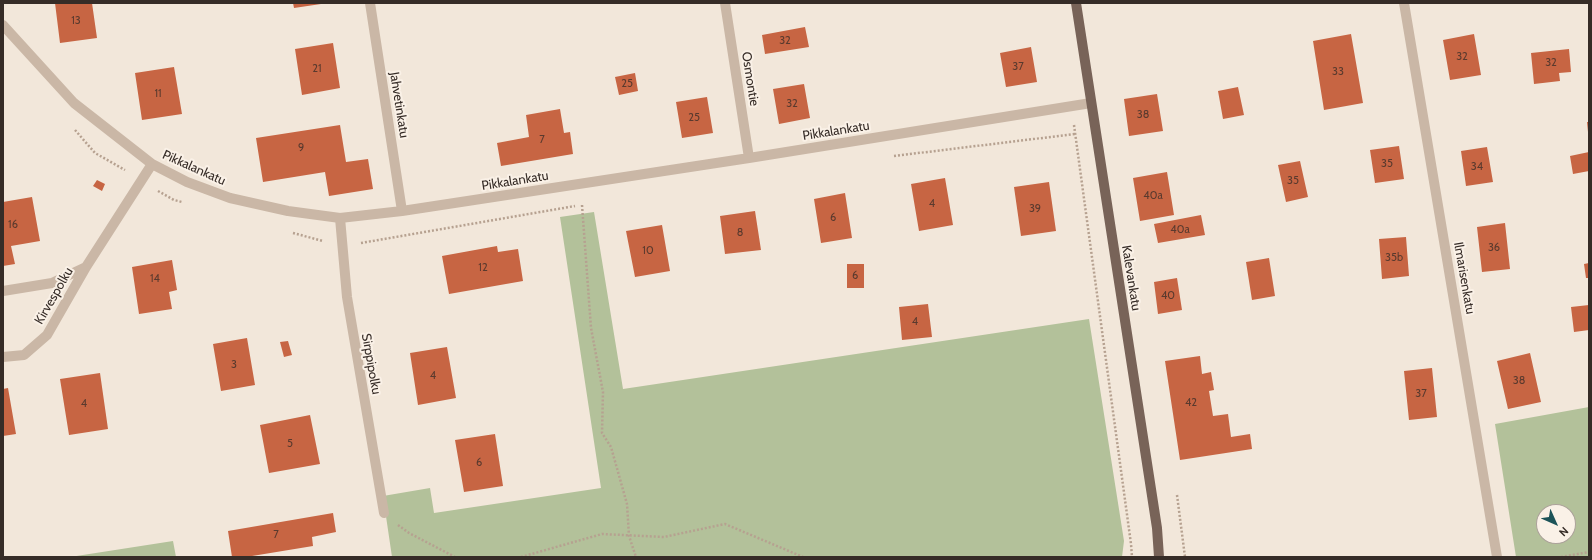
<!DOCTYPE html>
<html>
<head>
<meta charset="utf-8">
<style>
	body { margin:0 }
	#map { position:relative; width:1592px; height:560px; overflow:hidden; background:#f2e7da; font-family:Cabin,sans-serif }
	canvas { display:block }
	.frame { position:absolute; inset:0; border:4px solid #362c27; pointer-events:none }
	.north { position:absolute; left:1536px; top:504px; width:40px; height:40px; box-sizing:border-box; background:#faf1e7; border:1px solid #aca29a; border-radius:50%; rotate:135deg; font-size:11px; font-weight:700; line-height:16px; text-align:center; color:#362c27 }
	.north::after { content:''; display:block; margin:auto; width:14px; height:18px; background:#1c5358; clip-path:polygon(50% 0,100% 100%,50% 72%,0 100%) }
</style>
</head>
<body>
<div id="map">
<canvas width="1592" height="560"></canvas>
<div class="frame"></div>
<div class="north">N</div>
</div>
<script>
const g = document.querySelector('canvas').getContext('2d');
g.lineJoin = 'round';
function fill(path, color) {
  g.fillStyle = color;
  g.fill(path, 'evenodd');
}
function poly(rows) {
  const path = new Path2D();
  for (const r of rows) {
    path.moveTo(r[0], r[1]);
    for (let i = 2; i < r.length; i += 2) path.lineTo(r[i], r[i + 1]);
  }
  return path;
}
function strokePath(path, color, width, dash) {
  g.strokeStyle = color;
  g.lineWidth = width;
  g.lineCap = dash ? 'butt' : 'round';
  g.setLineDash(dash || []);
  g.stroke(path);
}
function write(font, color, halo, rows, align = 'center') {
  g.font = font + ' Cabin,sans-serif';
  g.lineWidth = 4;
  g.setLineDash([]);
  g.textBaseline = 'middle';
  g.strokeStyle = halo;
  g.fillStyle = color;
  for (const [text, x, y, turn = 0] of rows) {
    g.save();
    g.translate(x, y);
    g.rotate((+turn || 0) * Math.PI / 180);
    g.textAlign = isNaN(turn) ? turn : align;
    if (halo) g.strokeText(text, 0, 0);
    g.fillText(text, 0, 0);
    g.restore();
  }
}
const green = poly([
	[594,212,623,389,1089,319,1124,541,1122,557,392,557,383,496,430,488,434,513,601,488,560,217],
	[1589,407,1589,557,1516,557,1495,424],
	[1544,512,1568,512,1568,536,1544,536],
	[173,541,176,557,70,557]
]);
const building = poly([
	[55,3,92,3,97,38,60,43],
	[293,3,321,3,321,4,294,8],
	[805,27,809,47,765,54,762,35],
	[1351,34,1363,103,1324,110,1313,41],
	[1474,34,1481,75,1450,80,1443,40],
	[333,43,340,88,302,95,295,49],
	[1031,47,1037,82,1006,87,1000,53],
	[1569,49,1571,72,1559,73,1560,81,1534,84,1531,53],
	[174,67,182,114,142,120,135,73],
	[635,73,638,91,619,95,615,77],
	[804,84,810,118,779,124,773,89],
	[1238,87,1244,115,1223,119,1218,91],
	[1157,94,1163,131,1129,136,1124,99],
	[707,97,713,133,682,138,676,102],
	[560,109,564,133,570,132,573,154,501,166,497,143,529,137,526,115],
	[1587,122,1589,122,1589,132,1588,132],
	[340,125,346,162,368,159,373,189,329,196,325,172,263,182,256,138],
	[1399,146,1404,179,1375,183,1370,150],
	[1487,147,1493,182,1466,186,1461,151],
	[1589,152,1589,171,1573,174,1570,156],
	[1300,161,1308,197,1286,202,1278,165],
	[1167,172,1174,215,1140,221,1133,178],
	[945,178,953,225,919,231,911,184],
	[97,180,105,184,102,191,93,186],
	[1049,182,1056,231,1021,236,1014,187],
	[845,193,852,238,821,243,814,199],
	[32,197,40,241,11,246,15,264,3,266,3,202],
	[755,211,761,250,725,254,720,216],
	[1201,215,1205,235,1158,243,1154,224],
	[1505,223,1510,269,1482,272,1477,227],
	[662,225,670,271,635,277,626,231],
	[1406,237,1409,276,1382,279,1379,239],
	[497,246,498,252,518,249,523,281,449,294,442,256],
	[1269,258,1275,296,1252,300,1246,262],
	[172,260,177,290,169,292,172,309,139,314,132,267],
	[1589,263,1589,278,1586,278,1584,264],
	[847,264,864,264,864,288,847,288],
	[1177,278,1182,310,1158,314,1154,282],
	[928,304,932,337,902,340,899,307],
	[1589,305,1589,330,1574,332,1571,307],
	[247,338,255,385,221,391,213,344],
	[288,341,292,355,284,357,280,342],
	[447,347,456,398,418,405,410,353],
	[1530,353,1541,402,1508,409,1497,361],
	[1200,356,1202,374,1211,372,1214,390,1209,391,1213,416,1228,414,1231,437,1250,434,1252,449,1180,460,1165,361],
	[1432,368,1437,417,1409,420,1404,371],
	[100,373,108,429,69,435,60,379],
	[8,388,16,434,3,436,3,389],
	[310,415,320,464,269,473,260,425],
	[495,434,503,486,464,492,455,440],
	[333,513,336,532,312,537,313,546,246,557,232,557,228,531]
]);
const path = poly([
	[1074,125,1131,544,1132,557],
	[75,130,95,153,125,170],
	[894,156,1075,134],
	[158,191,174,200,182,202],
	[582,205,591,328,603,392,602,433,611,447,627,504,629,536,636,557],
	[293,233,323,241],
	[361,243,575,206],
	[1177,495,1185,557],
	[398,525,409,533,455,557],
	[521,557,602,534,664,537,725,524,803,557],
	[1561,557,1589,552]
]);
const minor = poly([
	[370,3,402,211],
	[725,3,749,158],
	[1404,3,1497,557],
	[3,25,74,103,152,164,187,182,230,198,288,211,340,218,402,211,749,158,1091,103],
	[340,218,347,297,384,513],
	[3,291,52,283,86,267],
	[3,357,24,355,47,335,86,267,152,164]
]);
const major = poly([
	[1076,3,1157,528,1159,557]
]);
const numberNames = [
	["13",76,21],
	["32",785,41],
	["32",1462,57],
	["32",1551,63],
	["37",1018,67],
	["21",317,69],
	["33",1338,72],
	["25",627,84],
	["11",158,94],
	["32",792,104],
	["38",1143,115],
	["25",694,118],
	["7",542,140],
	["9",301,148],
	["35",1387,164],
	["34",1477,167],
	["35",1293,181],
	["40a",1153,196],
	["4",932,204],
	["39",1035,209],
	["6",833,218],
	["16",13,225],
	["40a",1180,230],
	["8",740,233],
	["36",1494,248],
	["10",648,251],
	["35b",1394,258],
	["12",483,268],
	["6",855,276],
	["14",155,279],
	["40",1168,296],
	["4",915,322],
	["3",234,365],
	["4",433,376],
	["38",1519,381],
	["37",1421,394],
	["42",1191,403],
	["4",84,404],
	["5",290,444],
	["6",479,463],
	["7",276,535]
];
const streetNames = [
	["Osmontie",750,79,81],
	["Jahvetinkatu",399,105,81],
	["Pikkalankatu",836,131,-9],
	["Pikkalankatu",194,168,24],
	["Pikkalankatu",515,181,-9],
	["Kalevankatu",1131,278,81],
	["Ilmarisenkatu",1464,278,80],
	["Kirvespolku",54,296,-60],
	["Sirppipolku",371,364,80]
];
fill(green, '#b3c19a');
fill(building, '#c76543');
strokePath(path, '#b6a190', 2.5, [2, 2]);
strokePath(minor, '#cab7a6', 10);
strokePath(major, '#786358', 10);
write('11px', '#5a3a2e', null, numberNames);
write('13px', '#362c27', '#faf1e7', streetNames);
</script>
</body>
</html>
